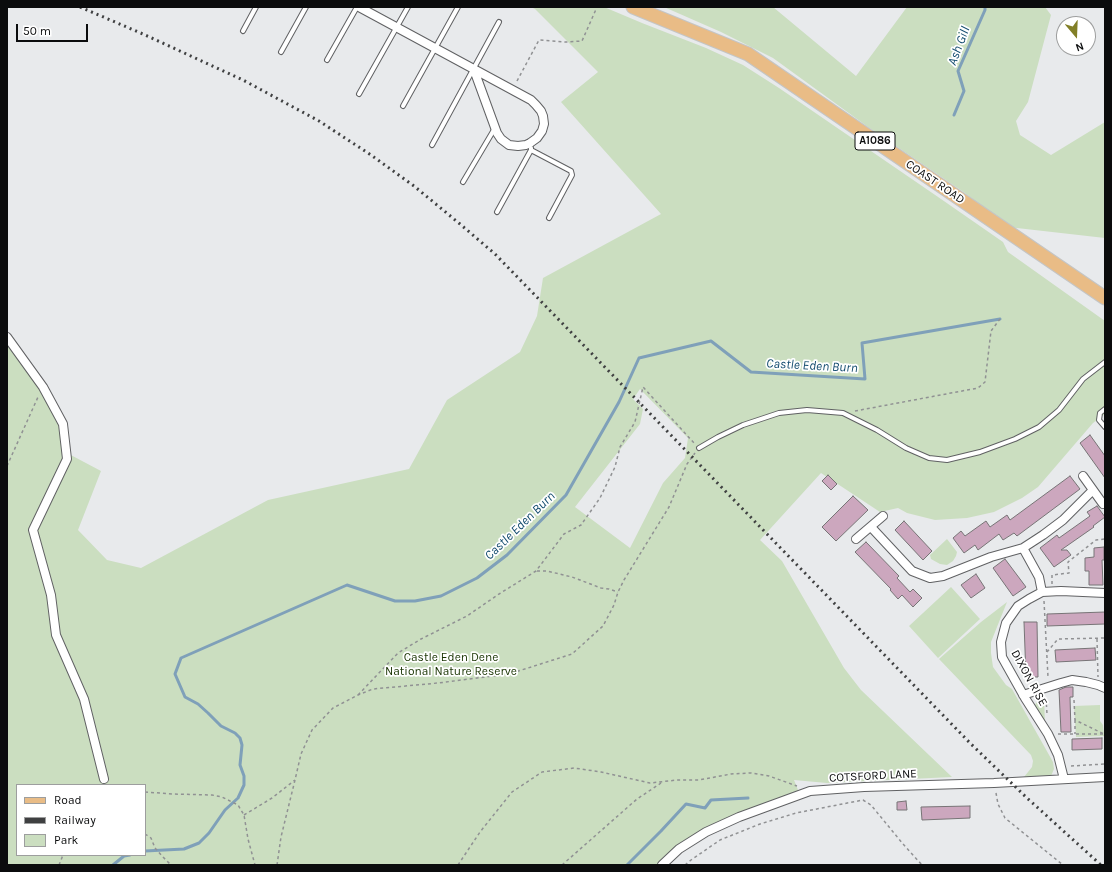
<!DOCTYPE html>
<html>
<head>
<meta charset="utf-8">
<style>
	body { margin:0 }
	#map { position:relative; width:1112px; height:872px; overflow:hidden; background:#e8eaec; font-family:Karla,sans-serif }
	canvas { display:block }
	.frame { position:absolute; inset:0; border:8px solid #0b0c0d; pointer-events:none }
	.legend { position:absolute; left:16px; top:784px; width:130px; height:72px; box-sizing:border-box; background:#fff; border:1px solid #9d9e9e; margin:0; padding:5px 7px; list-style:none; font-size:12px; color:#0b0c0d }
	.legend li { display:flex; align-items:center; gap:8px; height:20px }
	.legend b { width:20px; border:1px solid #9d9e9e }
	.north { position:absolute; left:1056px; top:16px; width:40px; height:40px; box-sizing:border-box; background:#fff; border:1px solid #9d9e9e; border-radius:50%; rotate:161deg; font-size:11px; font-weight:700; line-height:16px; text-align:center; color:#0b0c0d }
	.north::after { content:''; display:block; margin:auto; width:14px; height:18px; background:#827f27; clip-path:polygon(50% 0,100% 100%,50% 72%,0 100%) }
	.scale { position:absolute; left:16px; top:24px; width:72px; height:18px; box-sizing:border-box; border:2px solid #0b0c0d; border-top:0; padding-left:5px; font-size:12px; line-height:14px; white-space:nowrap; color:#0b0c0d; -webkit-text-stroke:3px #fff; paint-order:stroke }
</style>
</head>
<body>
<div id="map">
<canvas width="1112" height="872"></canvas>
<div class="frame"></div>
<ul class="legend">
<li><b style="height:5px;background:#e9bc86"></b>Road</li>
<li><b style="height:5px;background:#3f4041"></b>Railway</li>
<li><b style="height:11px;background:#cbdec0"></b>Park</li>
</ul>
<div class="north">N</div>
<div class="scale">50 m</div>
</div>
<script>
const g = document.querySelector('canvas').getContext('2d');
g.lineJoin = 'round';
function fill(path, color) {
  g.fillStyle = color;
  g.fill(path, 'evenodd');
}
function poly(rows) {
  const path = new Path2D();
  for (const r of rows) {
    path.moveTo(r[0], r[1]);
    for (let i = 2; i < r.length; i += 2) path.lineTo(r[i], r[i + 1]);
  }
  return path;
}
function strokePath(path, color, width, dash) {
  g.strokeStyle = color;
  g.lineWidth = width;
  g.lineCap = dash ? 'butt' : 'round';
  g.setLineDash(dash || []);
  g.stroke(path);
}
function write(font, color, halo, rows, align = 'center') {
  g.font = font + ' Karla,sans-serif';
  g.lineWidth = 3.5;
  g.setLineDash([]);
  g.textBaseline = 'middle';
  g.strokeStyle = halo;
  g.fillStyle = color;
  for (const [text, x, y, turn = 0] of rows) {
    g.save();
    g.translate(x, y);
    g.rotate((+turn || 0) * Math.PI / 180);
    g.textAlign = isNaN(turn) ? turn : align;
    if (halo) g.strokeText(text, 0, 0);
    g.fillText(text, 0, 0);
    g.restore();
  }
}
const green = poly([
	[531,7,604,7,642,23,706,48,743,65,779,88,941,199,1003,242,1008,252,1105,321,1105,414,1093,423,1038,487,1022,498,994,512,967,518,935,520,907,513,898,508,880,512,821,473,760,540,782,561,844,668,861,690,952,777,827,783,794,780,800,795,706,832,662,865,7,865,7,337,63,424,67,453,101,471,78,530,107,560,141,568,268,500,409,469,447,400,520,352,537,316,543,278,661,214,561,102,598,72,535,9],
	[640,389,688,438,685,458,663,483,630,548,575,507,640,424,643,409,633,399],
	[17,785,145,785,145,855,17,855],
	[664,7,773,7,856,76,907,7,1045,7,1051,15,1028,102,1016,121,1020,135,1051,155,1105,122,1105,238,1008,227,965,193,868,127,773,58,721,32],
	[947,539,957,552,956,556,953,561,947,565,940,564,931,559,930,555],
	[951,587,980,619,938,658,909,626],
	[1007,602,991,642,991,653,993,667,1006,685,1012,689,1053,762,1054,769,1051,776,1024,777,1032,767,1033,761,1031,755,939,659,981,622],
	[1044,694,1045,726,1036,712,1035,705,1040,696],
	[1100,705,1100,721,1103,725,1104,736,1076,737,1074,706]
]);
const stream = poly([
	[954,115,964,91,958,71,985,10,985,7],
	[145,851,184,849,199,843,209,833,225,810,238,798,244,785,244,776,240,765,242,745,240,738,235,733,221,726,208,713,198,704,185,697,175,674,181,658,347,585,395,601,415,601,441,596,477,578,507,555,566,495,619,402,639,358,711,341,751,372,865,379,862,343,1000,319],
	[113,865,124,856,130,855],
	[627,865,661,831,686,804,705,808,711,800,748,798]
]);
const building = poly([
	[1090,435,1105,456,1105,478,1080,443,1090,435],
	[828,475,837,484,831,490,822,481,828,475],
	[1070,476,1080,489,1017,536,1014,533,1003,540,999,534,978,550,975,545,964,553,953,538,961,531,965,536,986,521,990,527,1007,515,1010,520,1070,476],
	[853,496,868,510,836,541,822,527,853,496],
	[1097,506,1105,517,1093,526,1094,527,1061,550,1067,550,1071,555,1054,567,1040,548,1057,535,1059,538,1090,516,1087,512,1097,506],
	[904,521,932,551,923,560,895,530,904,521],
	[866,542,899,576,897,578,910,592,913,589,922,598,913,607,902,595,898,599,890,590,891,589,855,552,866,542],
	[1104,547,1104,560,1102,560,1103,585,1089,585,1089,571,1085,571,1085,558,1094,557,1094,548,1104,547],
	[1005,559,1026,587,1013,596,993,568,1005,559],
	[976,574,985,588,971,598,961,585,976,574],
	[1105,612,1105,624,1047,626,1047,614,1105,612],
	[1024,622,1037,622,1038,677,1026,677,1024,622],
	[1095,648,1096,660,1056,662,1055,650,1095,648],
	[1066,687,1073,687,1073,697,1070,697,1071,732,1061,732,1059,690,1066,687],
	[1102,738,1102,749,1072,750,1072,739,1102,738],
	[906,801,907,810,897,810,897,802,906,801],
	[970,806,970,818,922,820,921,807,970,806]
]);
const path = poly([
	[517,81,539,40,566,42,582,41,597,7],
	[855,411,978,388,985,382,991,331,1000,319],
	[7,466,38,397],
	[537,571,547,571,572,577,601,588,609,589,618,592],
	[1052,584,1052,575,1069,573,1068,562,1096,540,1105,539],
	[1044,601,1048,677],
	[1097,639,1098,677],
	[1047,652,1058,639,1105,638],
	[358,695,398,653,421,639,467,616,499,594,536,571,564,534,581,525,600,498,615,467,620,447,635,422,643,387,694,443],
	[1046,698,1047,714],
	[1074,700,1075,720,1104,734],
	[1075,720,1075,734],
	[1058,734,1105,734],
	[1071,766,1105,764],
	[145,792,173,794,212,795,222,797,238,805,244,815,248,839,255,865],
	[996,793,998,804,1005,818,1063,865],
	[244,815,272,798,295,780],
	[145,834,151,838,155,848,163,857,171,865],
	[59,865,63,855],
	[277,865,281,837,295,780,301,754,312,730,333,708,358,695,373,689,438,683,509,674,572,654,603,626,614,605,618,592,624,580,669,507,687,464,695,453],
	[458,865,480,832,512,792,542,772,574,768,601,772,650,783,677,780,699,780,731,774,751,773,769,776,797,786],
	[562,865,637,799,661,783],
	[685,865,691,860,720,840,760,824,796,813,863,800,871,805,903,844,922,865]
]);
const service = poly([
	[243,31,256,7],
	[281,52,306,7],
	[327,60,357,7],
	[359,94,408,7],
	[403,106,458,7],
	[432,145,499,22],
	[531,150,571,171,572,175,549,218],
	[463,182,495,128],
	[497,212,531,150,531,148],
	[1105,409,1100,413,1099,420,1105,427],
	[699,448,718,437,743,425,779,413,807,410,843,413,877,430,906,448,929,458,947,460,980,452,1015,439,1039,427,1059,410,1083,379,1105,362]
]);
const minor = poly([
	[359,7,531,100,536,105,541,111,543,116,544,124,542,131,537,138,530,143,526,145,518,146,509,145,501,139,497,133,474,70],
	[7,337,43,387,63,424,67,459,33,530,51,595,56,635,84,699,104,779],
	[1083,476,1103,504],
	[871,527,912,571,930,578,943,576,991,557,1023,548,1043,535,1063,520,1093,490],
	[856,539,883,516],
	[1023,548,1039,577,1042,592],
	[1023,695,1061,683,1072,680,1086,682,1098,685,1105,688],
	[1064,779,1058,755,1048,734,1025,698,1002,657,1001,642,1006,623,1018,606,1029,599,1042,592,1061,591,1105,593],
	[662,865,679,849,706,832,739,817,810,791,864,787,994,783,1105,777]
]);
const primary = poly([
	[633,7,748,54,1105,298]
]);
const rail = poly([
	[80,7,143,34,243,80,319,121,371,155,414,186,460,224,495,254,971,744,1027,798,1101,865]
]);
const shields = [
	[875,141,40]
];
const shieldNames = [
	["A1086",875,141]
];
const streetNames = [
	["COAST ROAD",935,182,34],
	["DIXON RISE",1029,678,61],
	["COTSFORD LANE",873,776,-3]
];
const parkNames = [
	["Castle Eden Dene",451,658],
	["National Nature Reserve",451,672]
];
const waterNames = [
	["Ash Gill",959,46,-69],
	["Castle Eden Burn",812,366,3],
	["Castle Eden Burn",520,526,-44]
];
fill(green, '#cbdec0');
strokePath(stream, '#7fa0b9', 3);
fill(building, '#cca7be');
strokePath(building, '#777476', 1);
strokePath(service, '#606163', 6);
strokePath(minor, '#606163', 10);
strokePath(primary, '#c4c5c5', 15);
strokePath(path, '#909193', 1.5, [3, 3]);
strokePath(service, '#fff', 4);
strokePath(minor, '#fff', 8);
strokePath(primary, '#e9bc86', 13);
strokePath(rail, '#3f4041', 3, [2, 4]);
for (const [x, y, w] of shields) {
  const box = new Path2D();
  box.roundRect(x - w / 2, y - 9, w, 18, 3);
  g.fillStyle = '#fff';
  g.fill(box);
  strokePath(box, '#0b0c0d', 1);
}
write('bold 11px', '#0b0c0d', null, shieldNames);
write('12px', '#0b0c0d', '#fff', streetNames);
write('12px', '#183301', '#fff', parkNames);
write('italic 13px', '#124b6e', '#fff', waterNames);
</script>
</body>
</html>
